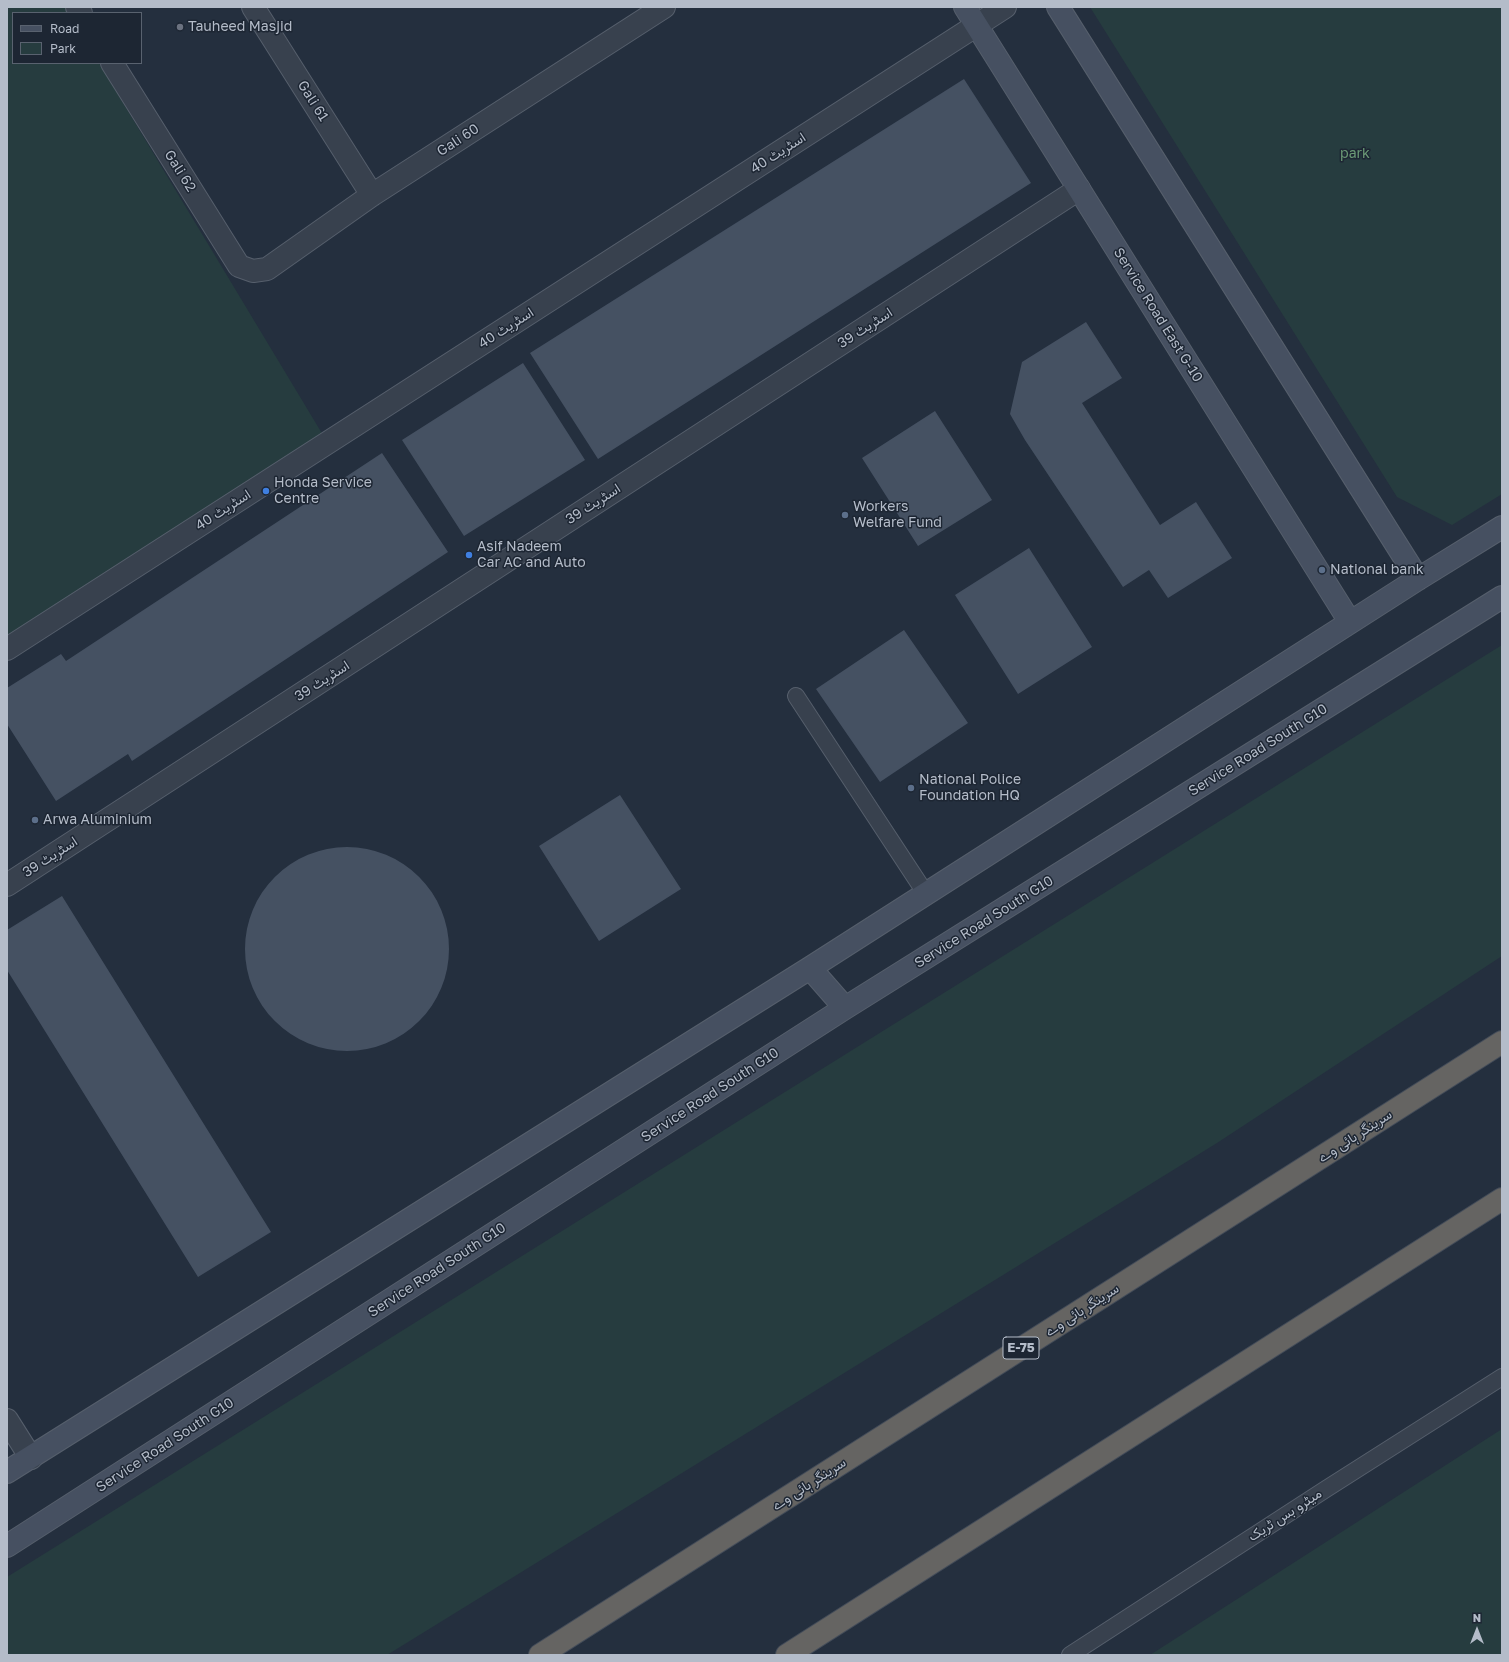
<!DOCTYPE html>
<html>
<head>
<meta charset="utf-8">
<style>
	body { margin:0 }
	#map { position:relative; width:1509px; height:1662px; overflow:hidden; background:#242f3e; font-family:"Golos Text",sans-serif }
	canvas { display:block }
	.frame { position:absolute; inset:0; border:8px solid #b4bcc9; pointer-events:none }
	.legend { position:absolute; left:12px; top:12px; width:130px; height:52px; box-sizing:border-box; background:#1d2633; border:1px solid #59626f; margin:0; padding:5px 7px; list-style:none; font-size:12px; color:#b4bcc9 }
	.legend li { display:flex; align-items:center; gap:8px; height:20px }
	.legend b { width:20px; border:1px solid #59626f }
	.north { position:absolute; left:1457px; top:1610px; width:40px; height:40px; -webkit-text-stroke:3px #1d2633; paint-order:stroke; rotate:0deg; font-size:11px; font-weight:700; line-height:16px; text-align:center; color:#b4bcc9 }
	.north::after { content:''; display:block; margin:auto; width:14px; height:18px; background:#b4bcc9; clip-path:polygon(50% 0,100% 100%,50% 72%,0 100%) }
</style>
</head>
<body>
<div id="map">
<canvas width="1509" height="1662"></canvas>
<div class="frame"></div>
<ul class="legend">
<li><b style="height:5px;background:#465061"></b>Road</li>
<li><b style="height:11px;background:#263c3f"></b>Park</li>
</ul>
<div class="north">N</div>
</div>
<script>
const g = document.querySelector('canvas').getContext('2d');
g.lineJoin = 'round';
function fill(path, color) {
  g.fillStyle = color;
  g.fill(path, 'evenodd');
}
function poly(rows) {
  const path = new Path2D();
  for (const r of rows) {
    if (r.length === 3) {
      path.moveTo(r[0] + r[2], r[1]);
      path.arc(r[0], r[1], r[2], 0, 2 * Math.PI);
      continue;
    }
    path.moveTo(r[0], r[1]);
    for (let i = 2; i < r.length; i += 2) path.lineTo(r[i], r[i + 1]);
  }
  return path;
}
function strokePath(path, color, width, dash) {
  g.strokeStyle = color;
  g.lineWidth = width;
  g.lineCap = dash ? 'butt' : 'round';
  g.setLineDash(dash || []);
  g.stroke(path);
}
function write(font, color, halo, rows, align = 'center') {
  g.font = font + ' "Golos Text",Vazirmatn,sans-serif';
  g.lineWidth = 3;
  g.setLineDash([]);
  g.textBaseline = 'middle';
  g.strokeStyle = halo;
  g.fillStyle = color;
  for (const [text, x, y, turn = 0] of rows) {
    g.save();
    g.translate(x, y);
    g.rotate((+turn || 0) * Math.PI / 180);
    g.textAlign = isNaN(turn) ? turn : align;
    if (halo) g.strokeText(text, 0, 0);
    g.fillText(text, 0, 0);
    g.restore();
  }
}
const green = poly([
	[7,7,65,7,69,13,13,13,13,63,99,63,326,440,7,638],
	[1090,7,1502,7,1502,494,1452,525,1397,497],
	[1502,645,1502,956,1217,1143,387,1655,7,1655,7,1577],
	[1502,1429,1502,1655,1150,1655]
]);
const building = poly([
	[964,79,1031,183,598,459,530,353],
	[1086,322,1122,378,1082,403,1160,525,1196,502,1232,558,1168,598,1149,570,1123,587,1025,440,1010,414,1022,362],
	[523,363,585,460,464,536,402,440],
	[935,411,992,500,918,546,862,458],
	[382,453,448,552,132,761,128,754,56,801,7,724,7,688,61,654,66,661],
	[1029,548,1092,647,1018,694,955,595],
	[904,630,968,723,880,782,816,689],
	[620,795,681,889,599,941,539,846],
	[347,949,102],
	[62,896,271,1232,198,1277,7,970,7,930]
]);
const service = poly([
	[796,696,926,894],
	[1070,1655,1326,1489,1502,1377]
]);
const minor = poly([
	[77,7,81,13],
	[253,7,372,195],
	[112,63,239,266,253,271,267,269,372,195,664,7],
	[7,649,1005,7],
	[7,885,1079,189],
	[7,1420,31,1458]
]);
const secondary = poly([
	[965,7,1350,622],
	[1058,7,1418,579],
	[810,968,845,1008],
	[7,1472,810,968,1418,579,1502,527],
	[7,1546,845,1008,1502,597]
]);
const trunk = poly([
	[540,1655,1502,1042],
	[787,1655,1502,1199]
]);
const markers = [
	[180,27,4,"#6b7280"],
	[266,491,4,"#3f7fe0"],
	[845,515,4,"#5c6f8a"],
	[469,555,4,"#3f7fe0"],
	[1322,570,4,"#5c6f8a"],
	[911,788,4,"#5c6f8a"],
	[35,820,4,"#5c6f8a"]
];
const shields = [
	[1021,1348,36]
];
const shieldNames = [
	["E-75",1021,1348]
];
const poiNames = [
	["Tauheed Masjid",188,27],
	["Honda Service",274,483],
	["Centre",274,499],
	["Workers",853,507],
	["Welfare Fund",853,523],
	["Asif Nadeem",477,547],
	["Car AC and Auto",477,563],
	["National bank",1330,570],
	["National Police",919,780],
	["Foundation HQ",919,796],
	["Arwa Aluminium",43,820]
];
const streetNames = [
	["Gali 61",313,101,58],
	["Gali 60",458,140,-33],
	["اسٹریٹ 40",778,153,-33],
	["Gali 62",180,171,58],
	["Service Road East G-10",1158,315,58],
	["اسٹریٹ 40",506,328,-33],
	["اسٹریٹ 39",865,328,-33],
	["اسٹریٹ 39",593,504,-33],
	["اسٹریٹ 40",223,510,-33],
	["اسٹریٹ 39",322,681,-33],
	["Service Road South G10",1258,750,-32],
	["اسٹریٹ 39",50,857,-33],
	["Service Road South G10",984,922,-32],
	["Service Road South G10",710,1095,-33],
	["سرینگر ہائی وے",1355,1136,-33],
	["Service Road South G10",437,1270,-33],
	["سرینگر ہائی وے",1082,1310,-33],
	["Service Road South G10",165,1445,-33],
	["سرینگر ہائی وے",809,1484,-33],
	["میٹرو بس ٹریک",1285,1515,-33]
];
const parkNames = [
	["park",1355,154]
];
fill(green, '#263c3f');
fill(building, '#455162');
strokePath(service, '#565f6c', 18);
strokePath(minor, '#565f6c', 24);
strokePath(secondary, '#565f6c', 24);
strokePath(trunk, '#434c59', 24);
strokePath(service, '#38414e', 16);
strokePath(minor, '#38414e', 22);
strokePath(secondary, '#465061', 22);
strokePath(trunk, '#656462', 22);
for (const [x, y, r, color] of markers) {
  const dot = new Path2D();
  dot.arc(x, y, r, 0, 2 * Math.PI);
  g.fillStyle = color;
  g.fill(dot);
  strokePath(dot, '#1d2633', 1.5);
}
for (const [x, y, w] of shields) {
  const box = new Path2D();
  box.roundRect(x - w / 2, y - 11, w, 22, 3);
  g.fillStyle = '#1d2633';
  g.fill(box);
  strokePath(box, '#b4bcc9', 1);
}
write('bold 13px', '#b4bcc9', null, shieldNames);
write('14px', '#b4bcc9', '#1d2633', poiNames, 'left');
write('14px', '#b4bcc9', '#1d2633', streetNames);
write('14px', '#6b9a76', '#1d2633', parkNames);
</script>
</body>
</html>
